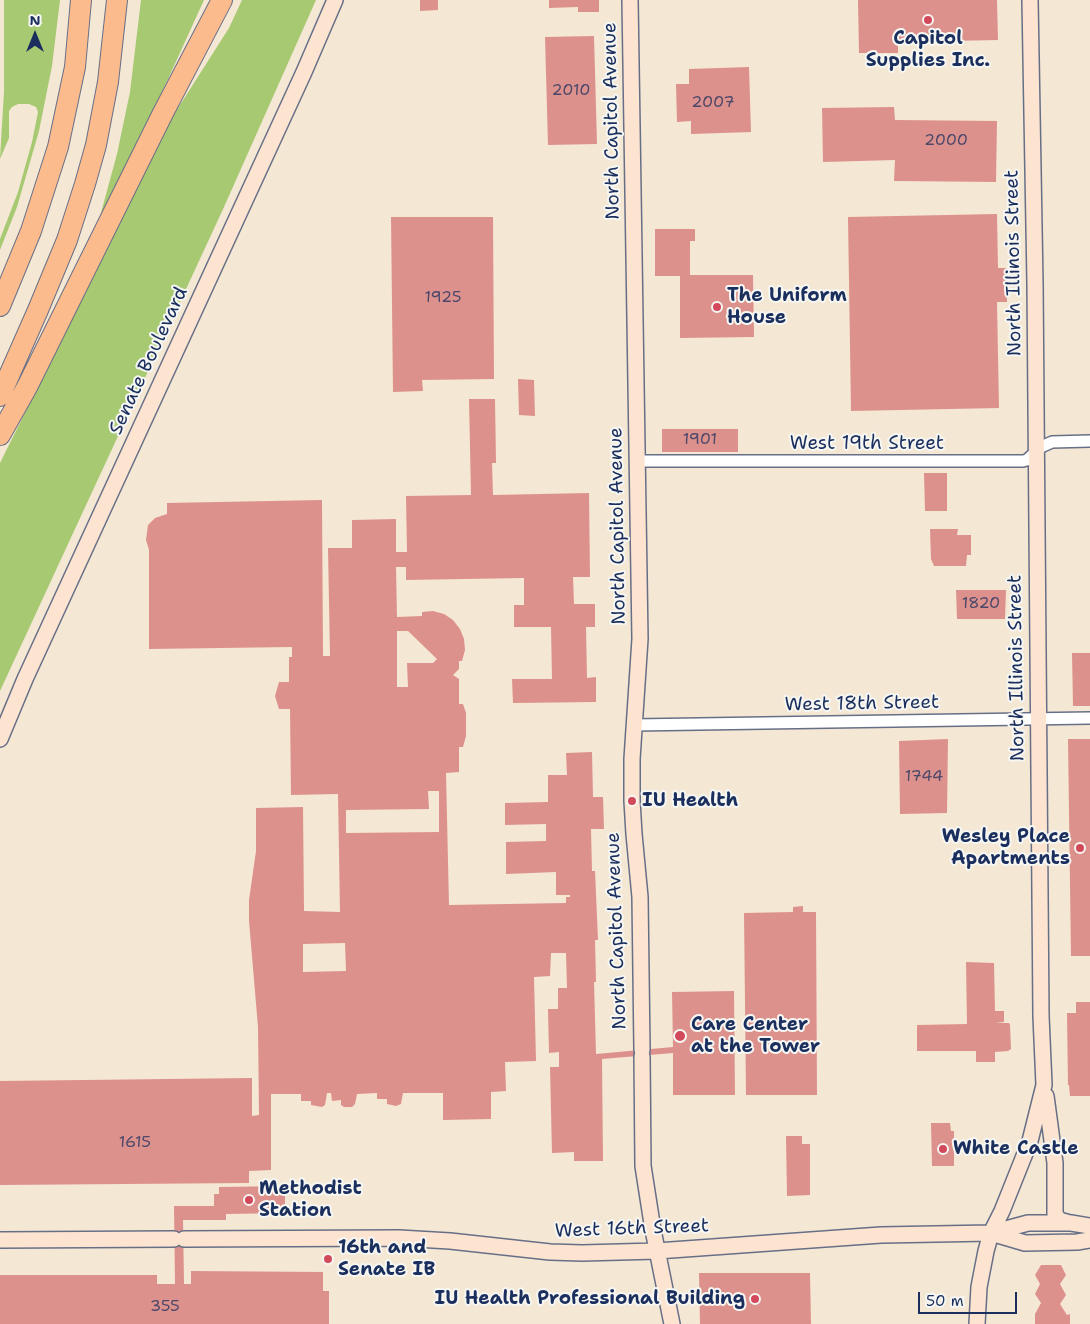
<!DOCTYPE html>
<html>
<head>
<meta charset="utf-8">
<style>
	body { margin:0 }
	#map { position:relative; width:1090px; height:1324px; overflow:hidden; background:#f4e7d4; font-family:"Shantell Sans",sans-serif }
	canvas { display:block }
	.north { position:absolute; left:10px; top:10px; width:50px; height:50px; -webkit-text-stroke:4px #f6f6f2; paint-order:stroke; rotate:0deg; font-size:14px; font-weight:700; line-height:20px; text-align:center; color:#1b2f5e }
	.north::after { content:''; display:block; margin:auto; width:18px; height:22px; background:#1b2f5e; clip-path:polygon(50% 0,100% 100%,50% 72%,0 100%) }
	.scale { position:absolute; left:918px; top:1292px; width:99px; height:22px; box-sizing:border-box; border:2px solid #1b2f5e; border-top:0; padding-left:6px; font-size:15px; line-height:18px; white-space:nowrap; color:#1b2f5e; -webkit-text-stroke:4px #f6f6f2; paint-order:stroke }
</style>
</head>
<body>
<div id="map">
<canvas width="1090" height="1324"></canvas>
<div class="north">N</div>
<div class="scale">50 m</div>
</div>
<script>
const g = document.querySelector('canvas').getContext('2d');
g.lineJoin = 'round';
function fill(path, color) {
  g.fillStyle = color;
  g.fill(path, 'evenodd');
}
function poly(rows) {
  const path = new Path2D();
  for (const r of rows) {
    path.moveTo(r[0], r[1]);
    for (let i = 2; i < r.length; i += 2) path.lineTo(r[i], r[i + 1]);
  }
  return path;
}
function strokePath(path, color, width, dash) {
  g.strokeStyle = color;
  g.lineWidth = width;
  g.lineCap = dash ? 'butt' : 'round';
  g.setLineDash(dash || []);
  g.stroke(path);
}
function write(font, color, halo, rows, align = 'center') {
  g.font = font + ' "Shantell Sans",sans-serif';
  g.lineWidth = 4;
  g.setLineDash([]);
  g.textBaseline = 'middle';
  g.strokeStyle = halo;
  g.fillStyle = color;
  for (const [text, x, y, turn = 0] of rows) {
    g.save();
    g.translate(x, y);
    g.rotate((+turn || 0) * Math.PI / 180);
    g.textAlign = isNaN(turn) ? turn : align;
    if (halo) g.strokeText(text, 0, 0);
    g.fillText(text, 0, 0);
    g.restore();
  }
}
const green = poly([
	[4,0,60,0,52,66,39,131,17,207,0,250,0,239,18,192,32,142,38,112,36,107,29,104,18,104,12,107,9,111,9,138,0,159,4,92],
	[141,0,204,0,168,79,99,220,117,154,130,92],
	[242,0,316,0,224,207,0,691,0,463,171,119,229,28]
]);
const building = poly([
	[420,0,438,0,438,10,420,11],
	[549,0,599,0,599,12,578,12,578,7,549,8],
	[858,0,997,0,998,40,898,42,898,53,859,53],
	[594,36,597,144,548,145,545,37],
	[749,67,751,132,691,134,691,121,677,122,676,84,689,84,689,69],
	[894,107,895,120,997,121,996,182,894,181,895,160,823,162,822,108],
	[997,214,998,268,1006,268,1007,302,997,302,999,408,851,411,848,217],
	[391,217,493,217,494,379,422,380,423,391,393,392],
	[655,229,695,229,695,241,690,241,690,275,753,275,754,337,680,338,680,276,655,276],
	[518,379,534,380,535,416,519,415],
	[469,399,495,399,496,463,492,463,493,495,589,493,590,577,573,577,574,604,595,604,595,627,586,627,587,678,596,677,596,702,513,703,512,679,552,679,551,627,514,627,514,605,524,605,524,578,406,580,406,567,396,567,397,617,422,616,422,612,433,611,444,614,453,620,460,629,464,639,465,650,462,661,459,661,459,669,453,675,459,679,459,704,463,704,466,713,466,736,463,747,459,747,459,772,446,773,449,905,566,903,566,897,570,897,570,895,556,895,556,872,506,874,506,842,546,841,546,824,505,825,505,803,548,802,548,775,567,775,566,753,592,752,593,797,603,797,604,829,591,829,592,871,595,871,598,940,595,940,596,982,594,982,596,1054,673,1047,672,992,734,991,735,1095,673,1095,673,1053,602,1059,603,1161,574,1161,574,1152,552,1153,550,1067,559,1067,559,1052,549,1053,548,1009,558,1009,558,988,567,988,566,953,551,953,550,976,534,977,536,1061,505,1062,506,1091,491,1092,491,1119,443,1120,443,1093,403,1093,401,1104,396,1106,387,1104,387,1099,377,1099,377,1093,357,1094,355,1104,352,1107,344,1107,341,1105,341,1100,332,1101,331,1093,327,1093,325,1105,322,1107,311,1105,311,1101,301,1101,301,1094,271,1094,271,1170,249,1171,249,1183,0,1185,0,1081,252,1078,252,1116,259,1115,258,1027,249,921,249,900,256,851,256,808,303,807,304,911,340,912,338,794,291,795,290,709,279,709,275,696,279,682,289,682,289,657,292,657,292,647,149,649,149,550,146,540,148,525,155,518,167,514,167,503,322,500,323,656,330,656,328,548,352,548,352,520,396,519,396,552,407,552,406,496,471,495],
	[397,631,408,631,437,659,433,663,407,663,408,687,397,687],
	[428,791,439,791,439,832,346,833,346,810,429,809],
	[345,943,346,971,303,972,303,944],
	[662,429,738,429,738,452,662,452],
	[924,473,947,473,947,511,925,511],
	[930,529,958,529,957,535,971,535,971,555,967,555,966,566,934,566,931,559],
	[956,590,1006,590,1005,619,957,619],
	[1072,653,1090,653,1090,706,1073,706],
	[948,739,947,813,900,814,899,741],
	[1068,739,1090,739,1090,956,1071,956],
	[803,906,803,912,816,912,817,1095,746,1095,744,913,793,912,793,907],
	[966,962,994,963,995,1011,1004,1011,1004,1022,995,1023,1009,1023,1010,1025,1011,1049,1008,1051,995,1052,995,1062,976,1062,976,1051,917,1051,917,1025,967,1024],
	[1076,1002,1090,1002,1090,1096,1070,1096,1069,1085,1068,1085,1067,1013,1076,1013],
	[931,1123,950,1123,951,1131,954,1131,954,1166,932,1166],
	[786,1136,802,1136,802,1144,810,1144,810,1195,787,1196],
	[285,1186,285,1213,226,1214,226,1220,183,1220,184,1284,191,1284,191,1271,323,1272,323,1291,329,1291,329,1324,0,1324,0,1275,157,1275,157,1284,175,1284,174,1206,214,1206,214,1194,219,1194,219,1187],
	[1041,1265,1061,1265,1066,1275,1060,1284,1066,1295,1060,1304,1067,1315,1070,1314,1070,1324,1035,1324,1035,1314,1041,1303,1035,1294,1040,1284,1035,1275],
	[699,1273,810,1273,811,1324,700,1324]
]);
const street = poly([
	[637,461,1023,461,1027,460,1041,447,1052,442,1090,441],
	[634,725,1090,718]
]);
const secondary = poly([
	[630,0,640,639,632,759,632,801,634,834,640,897,642,1050],
	[0,739,25,679,304,72,335,0],
	[642,1056,643,1166,653,1230,672,1324],
	[1046,1096,1055,1163,1055,1214,1059,1220,1070,1223],
	[991,1233,1025,1243,1077,1242,1090,1240],
	[184,1239,399,1238,450,1241,550,1252,582,1253,657,1251,881,1235,991,1233,1028,1223,1071,1223,1090,1226],
	[0,1240,174,1239],
	[977,1324,979,1287,986,1251,991,1233,1002,1211,1030,1141,1044,1085,1041,1016,1035,283,1030,0]
]);
const highway = poly([
	[0,306,31,231,58,147,75,67,81,0],
	[0,396,38,310,67,240,85,184,96,145,108,82,117,0],
	[0,435,27,387,163,113,222,0]
]);
const markers = [
	[928,20,5,"#d1495b"],
	[717,307,5,"#d1495b"],
	[632,801,5,"#d1495b"],
	[1080,848,5,"#d1495b"],
	[680,1036,6,"#d1495b"],
	[943,1149,5,"#d1495b"],
	[249,1200,5,"#d1495b"],
	[328,1259,5,"#d1495b"],
	[755,1299,5,"#d1495b"]
];
const numberNames = [
	["2010",571,91],
	["2007",713,103],
	["2000",946,141],
	["1925",443,298],
	["1901",700,440],
	["1820",981,604],
	["1744",924,777],
	["1615",135,1143],
	["355",165,1307]
];
const poiNames = [
	["Capitol",928,39,"center"],
	["Supplies Inc.",928,61,"center"],
	["The Uniform",727,296],
	["House",727,318],
	["IU Health",642,801],
	["Wesley Place",1070,837,"right"],
	["Apartments",1070,859,"right"],
	["Care Center",691,1025],
	["at the Tower",691,1047],
	["White Castle",953,1149],
	["Methodist",259,1189],
	["Station",259,1211],
	["16th and",338,1248],
	["Senate IB",338,1270],
	["IU Health Professional Building",745,1299,"right"]
];
const streetNames = [
	["North Capitol Avenue",612,121,-91],
	["North Illinois Street",1014,263,-91],
	["Senate Boulevard",149,361,-65],
	["West 19th Street",867,444],
	["North Capitol Avenue",618,526,-91],
	["North Illinois Street",1017,668,-91],
	["West 18th Street",862,704,-1],
	["North Capitol Avenue",617,931,-92],
	["West 16th Street",632,1229,-2]
];
fill(green, '#a6c972');
fill(building, '#dd918c');
strokePath(street, '#676f87', 14);
strokePath(secondary, '#676f87', 18);
strokePath(highway, '#676f87', 22);
strokePath(street, '#fff', 11);
strokePath(secondary, '#fde4d1', 15);
strokePath(highway, '#fbbb8c', 20);
for (const [x, y, r, color] of markers) {
  const dot = new Path2D();
  dot.arc(x, y, r, 0, 2 * Math.PI);
  g.fillStyle = color;
  g.fill(dot);
  strokePath(dot, '#f6f6f2', 2);
}
write('16px', '#4c486a', null, numberNames);
write('bold 19px', '#1b2f5e', '#f6f6f2', poiNames, 'left');
write('19px', '#1b2f5e', '#f6f6f2', streetNames);
</script>
</body>
</html>
